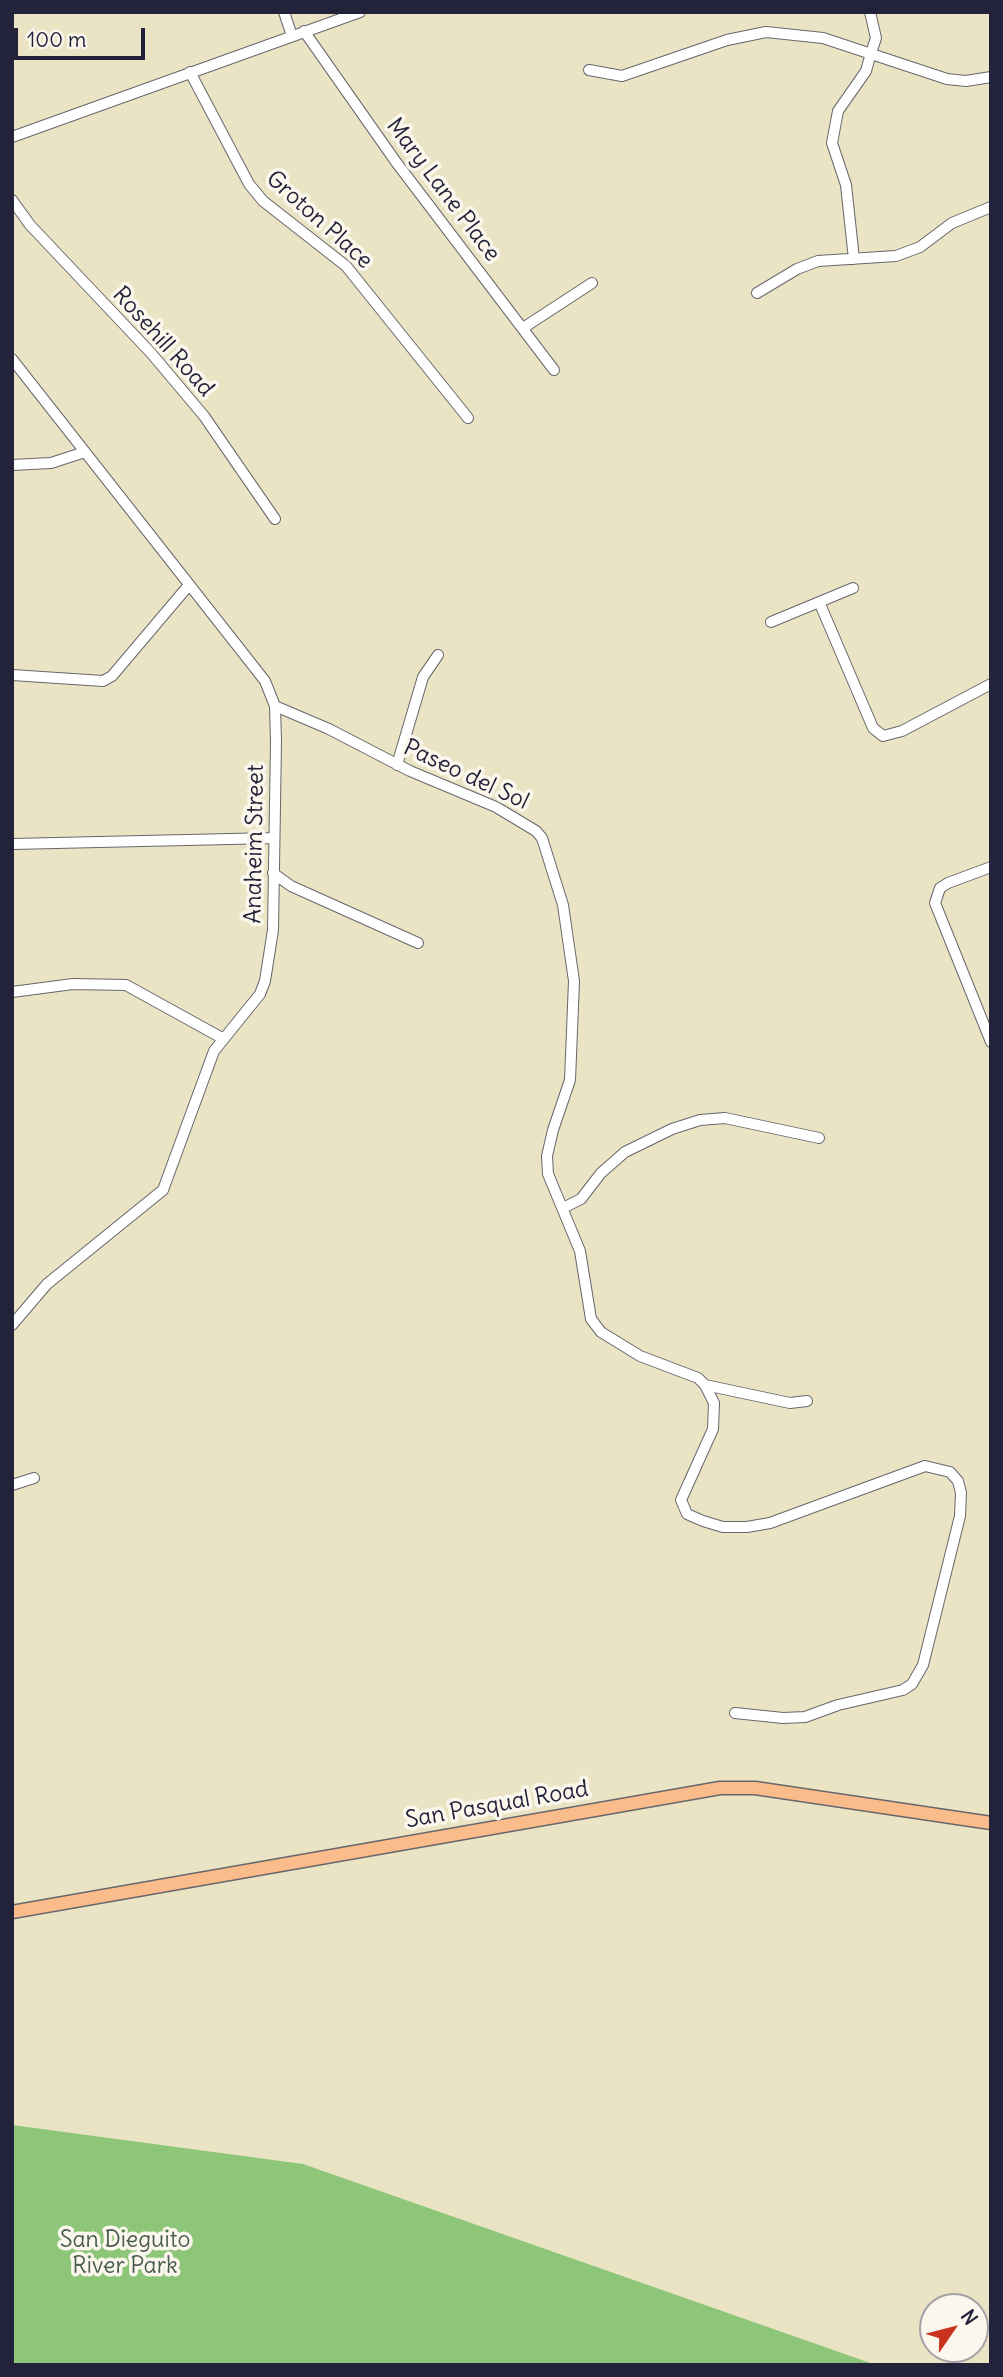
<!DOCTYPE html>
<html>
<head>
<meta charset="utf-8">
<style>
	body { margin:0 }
	#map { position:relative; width:1003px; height:2377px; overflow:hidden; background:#eae4c5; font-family:Delius,sans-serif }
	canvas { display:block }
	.frame { position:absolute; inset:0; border:14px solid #22223b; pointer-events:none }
	.north { position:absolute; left:919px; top:2293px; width:70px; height:70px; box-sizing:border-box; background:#fbf7ec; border:2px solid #a4a2a5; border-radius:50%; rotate:55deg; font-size:19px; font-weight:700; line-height:28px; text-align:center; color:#22223b }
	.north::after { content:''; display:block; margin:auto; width:24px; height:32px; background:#c8321e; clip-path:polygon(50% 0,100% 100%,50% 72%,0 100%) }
	.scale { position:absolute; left:14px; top:28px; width:131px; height:32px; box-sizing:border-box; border:4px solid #22223b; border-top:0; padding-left:9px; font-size:21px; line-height:24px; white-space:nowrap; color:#22223b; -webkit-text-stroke:5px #fbf7ec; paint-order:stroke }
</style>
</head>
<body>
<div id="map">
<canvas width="1003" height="2377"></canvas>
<div class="frame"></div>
<div class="north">N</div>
<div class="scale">100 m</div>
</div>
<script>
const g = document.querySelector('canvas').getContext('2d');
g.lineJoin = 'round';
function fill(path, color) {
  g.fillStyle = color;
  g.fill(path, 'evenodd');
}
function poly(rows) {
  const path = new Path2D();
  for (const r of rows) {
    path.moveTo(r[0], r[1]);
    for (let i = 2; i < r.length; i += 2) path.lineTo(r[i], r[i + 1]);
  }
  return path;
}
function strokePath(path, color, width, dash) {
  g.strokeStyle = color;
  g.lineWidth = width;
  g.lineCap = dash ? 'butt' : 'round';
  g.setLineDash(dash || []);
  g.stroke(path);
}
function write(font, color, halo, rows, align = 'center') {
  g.font = font + ' Delius,sans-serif';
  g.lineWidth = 7;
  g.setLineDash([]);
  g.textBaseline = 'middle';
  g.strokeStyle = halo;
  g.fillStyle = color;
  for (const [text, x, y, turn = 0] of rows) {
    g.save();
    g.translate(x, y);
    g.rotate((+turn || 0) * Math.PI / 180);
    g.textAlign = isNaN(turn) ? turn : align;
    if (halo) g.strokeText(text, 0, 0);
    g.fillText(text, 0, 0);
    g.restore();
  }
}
const green = poly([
	[12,2125,303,2164,876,2365,12,2365]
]);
const minor = poly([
	[284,12,292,36],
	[304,31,396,162,554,370],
	[589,70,622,76,727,40,766,32,823,38,947,79,966,81,991,77],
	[190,72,249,184,263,201,346,266,468,418],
	[12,137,360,12],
	[12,200,30,225,151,353,204,416,275,519],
	[854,259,846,185,832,143,838,111,866,71,871,53,876,38,870,12],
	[757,293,797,269,818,261,896,256,920,247,952,223,991,207],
	[523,328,592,283],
	[12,359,265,681,275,706,276,742,273,930,265,981,260,994,214,1051,163,1190,47,1284,12,1325],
	[12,465,51,463,85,452],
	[820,604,873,728,883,736,902,731,991,684],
	[771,622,853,588],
	[12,675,103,681,112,676,189,585],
	[275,706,329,729,410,771,496,807,536,831,542,838,563,905,574,981,570,1080,553,1130,547,1156,548,1174,580,1251,591,1319,601,1332,640,1356,698,1378,705,1385,790,1403,807,1401],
	[397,765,423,677,438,655],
	[12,844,274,838],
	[991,867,948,883,940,888,935,903,991,1042],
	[273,873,291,886,418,943],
	[12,992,73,984,126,985,222,1038],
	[563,1208,581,1199,601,1173,625,1152,672,1129,700,1120,725,1118,819,1138],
	[705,1385,714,1403,713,1429,681,1500,687,1514,703,1521,723,1527,747,1527,770,1523,925,1466,950,1472,958,1481,961,1493,960,1516,923,1665,912,1684,903,1690,838,1705,805,1717,783,1718,735,1713],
	[12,1485,34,1478]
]);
const major = poly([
	[12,1912,720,1788,755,1788,991,1823]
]);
const streetNames = [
	["Mary Lane Place",443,190,53],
	["Groton Place",319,220,42],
	["Rosehill Road",163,342,48],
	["Paseo del Sol",466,775,25],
	["Anaheim Street",255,844,-89],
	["San Pasqual Road",497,1805,-10]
];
const parkNames = [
	["San Dieguito",125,2240],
	["River Park",125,2266]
];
fill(green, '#8dc579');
strokePath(minor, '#68666b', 12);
strokePath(major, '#68666b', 15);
strokePath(minor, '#fff', 10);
strokePath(major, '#fabc8b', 12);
write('23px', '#22223b', '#fbf7ec', streetNames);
write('23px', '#475b51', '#fbf7ec', parkNames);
</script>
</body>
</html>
